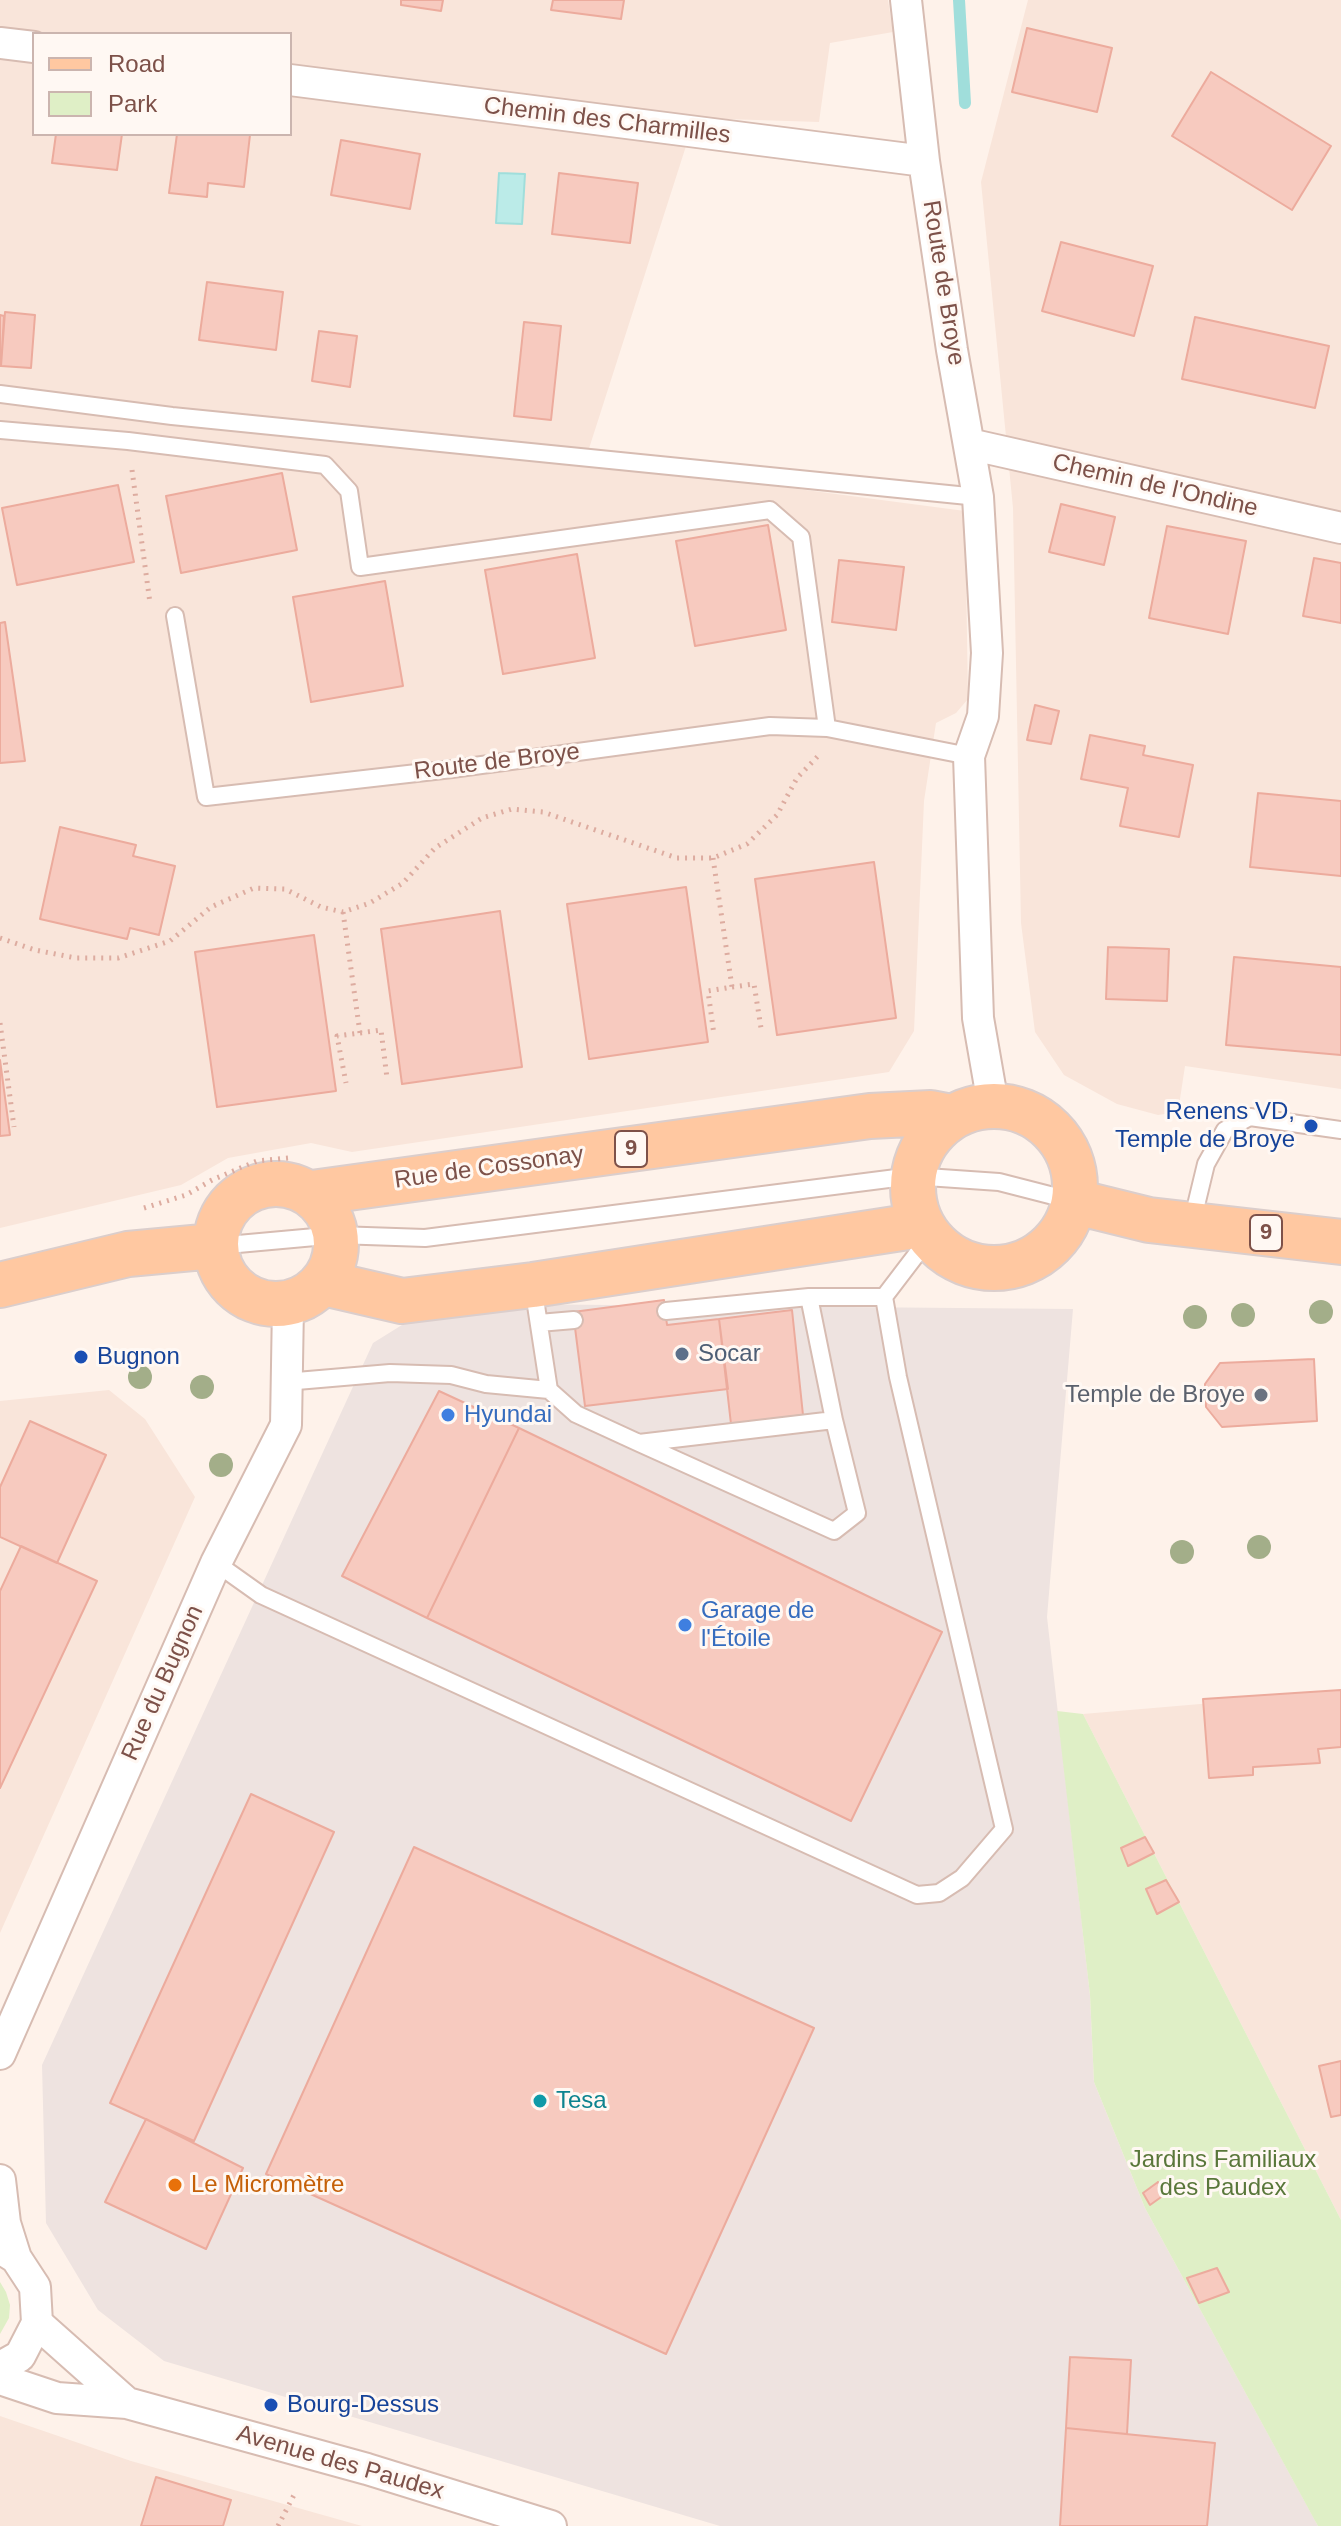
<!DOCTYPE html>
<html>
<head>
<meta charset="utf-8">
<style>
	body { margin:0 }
	#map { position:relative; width:1341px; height:2526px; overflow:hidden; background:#fef2ea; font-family:Arial,sans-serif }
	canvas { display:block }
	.legend { position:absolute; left:32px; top:32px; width:260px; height:104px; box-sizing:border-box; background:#fff8f3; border:2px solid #cbb5af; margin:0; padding:10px 14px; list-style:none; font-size:24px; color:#7d5149 }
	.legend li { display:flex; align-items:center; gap:16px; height:40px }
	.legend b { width:40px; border:2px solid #cbb5af }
</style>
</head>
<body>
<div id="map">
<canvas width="1341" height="2526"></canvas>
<ul class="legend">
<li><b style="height:10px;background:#ffc8a1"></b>Road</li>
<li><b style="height:22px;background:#dfefc6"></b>Park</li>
</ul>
</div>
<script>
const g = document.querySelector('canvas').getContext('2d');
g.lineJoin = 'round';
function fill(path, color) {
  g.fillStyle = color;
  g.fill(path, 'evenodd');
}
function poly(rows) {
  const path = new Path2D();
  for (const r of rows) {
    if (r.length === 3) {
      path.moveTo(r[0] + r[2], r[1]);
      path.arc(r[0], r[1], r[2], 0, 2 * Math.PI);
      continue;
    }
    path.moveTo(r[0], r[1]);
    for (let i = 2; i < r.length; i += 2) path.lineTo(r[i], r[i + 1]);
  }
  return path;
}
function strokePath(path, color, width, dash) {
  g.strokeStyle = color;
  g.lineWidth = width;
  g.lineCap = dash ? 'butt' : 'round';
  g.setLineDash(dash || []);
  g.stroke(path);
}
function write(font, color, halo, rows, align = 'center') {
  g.font = font + ' Arial,sans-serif';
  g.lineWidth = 6;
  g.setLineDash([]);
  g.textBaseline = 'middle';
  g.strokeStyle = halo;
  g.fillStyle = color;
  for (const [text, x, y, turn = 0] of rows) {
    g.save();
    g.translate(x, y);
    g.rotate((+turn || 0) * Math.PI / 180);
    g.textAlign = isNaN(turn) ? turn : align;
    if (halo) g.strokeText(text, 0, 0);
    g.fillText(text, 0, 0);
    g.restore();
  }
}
const residential = poly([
	[0,0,888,0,893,32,830,43,819,122,695,118,585,461,965,511,968,699,956,713,936,723,924,801,914,1031,889,1072,352,1152,311,1143,228,1158,181,1185,0,1228],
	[34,34,290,34,290,134,34,134],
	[1028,0,1341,0,1341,1089,1185,1066,1178,1112,1158,1115,1117,1104,1064,1075,1035,1032,1021,923,1013,508,981,182],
	[109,1390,145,1419,195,1497,0,1933,0,1401],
	[1341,1692,1341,2220,1083,1714],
	[0,2416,131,2461,362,2526,0,2526]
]);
const industrial = poly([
	[498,1304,1073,1309,1047,1617,1090,1995,1094,2082,1145,2208,1318,2526,720,2526,164,2361,98,2310,46,2223,42,2065,373,1343,410,1320]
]);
const green = poly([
	[1057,1711,1083,1714,1341,2220,1341,2526,1318,2526,1314,2519,1145,2208,1094,2082,1090,1995],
	[0,2282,6,2292,10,2305,9,2318,0,2334]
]);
const water = poly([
	[499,173,525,174,522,224,496,223,499,173]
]);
const stream = poly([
	[959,0,965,103]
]);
const building = poly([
	[401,0,443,0,441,11,401,5,401,0],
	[553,0,624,0,621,19,551,10,553,0],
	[1027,28,1112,48,1097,112,1012,92,1027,28],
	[1211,72,1331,146,1292,210,1172,136,1211,72],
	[56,134,122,134,117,170,52,163,56,134],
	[177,134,250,135,244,187,208,183,207,197,169,193,177,134],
	[341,140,420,154,410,209,331,195,341,140],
	[559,173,638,183,630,243,552,234,559,173],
	[1061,242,1153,266,1134,336,1042,311,1061,242],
	[207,282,283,292,276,350,199,340,207,282],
	[5,312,35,315,31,368,1,366,5,312],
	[0,315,4,316,1,366,0,366,0,315],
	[1195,317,1329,346,1315,408,1182,379,1195,317],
	[524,322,561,326,551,420,514,416,524,322],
	[319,331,357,336,350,387,312,381,319,331],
	[282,473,297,550,181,573,166,496,282,473],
	[118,485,134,562,17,585,2,508,118,485],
	[1061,504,1115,517,1104,565,1049,552,1061,504],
	[768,525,786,630,695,646,676,541,768,525],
	[1167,526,1246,541,1228,634,1149,618,1167,526],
	[577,554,595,658,503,674,485,570,577,554],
	[1314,558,1341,563,1341,623,1303,616,1314,558],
	[839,560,904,567,896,630,832,622,839,560],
	[385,581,403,686,311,702,293,597,385,581],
	[5,622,25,761,0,763,0,623,5,622],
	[1035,705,1059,711,1051,744,1027,740,1035,705],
	[1090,735,1145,746,1143,755,1193,765,1179,837,1120,826,1128,788,1081,779,1090,735],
	[1258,793,1341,801,1341,876,1250,867,1258,793],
	[60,827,136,845,133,856,175,866,159,935,130,928,127,939,40,919,60,827],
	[874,862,896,1018,777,1035,755,879,874,862],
	[686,887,708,1042,589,1059,567,904,686,887],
	[500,911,522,1067,402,1084,381,929,500,911],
	[314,935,336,1091,217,1107,195,952,314,935],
	[1108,947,1169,949,1167,1001,1106,999,1108,947],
	[1234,957,1341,967,1341,1055,1226,1045,1234,957],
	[0,1060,10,1135,0,1136,0,1060],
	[664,1300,667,1325,719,1319,728,1389,585,1406,573,1312,664,1300],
	[792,1310,803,1415,731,1424,719,1319,792,1310],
	[1314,1359,1317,1421,1222,1427,1206,1407,1205,1384,1220,1363,1314,1359],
	[439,1391,519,1428,427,1618,342,1576,439,1391],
	[30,1421,106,1455,57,1563,0,1537,0,1487,30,1421],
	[519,1428,942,1632,851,1821,427,1618,519,1428],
	[21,1546,97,1581,0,1788,0,1591,21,1546],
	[1341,1690,1341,1747,1318,1749,1320,1763,1253,1767,1253,1775,1209,1778,1203,1699,1341,1690],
	[251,1794,334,1832,194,2141,110,2103,251,1794],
	[1145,1837,1154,1853,1128,1866,1121,1848,1145,1837],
	[414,1847,814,2028,666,2354,266,2174,414,1847],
	[1166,1880,1179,1902,1157,1914,1146,1889,1166,1880],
	[1341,2061,1341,2115,1331,2117,1319,2066,1341,2061],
	[146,2119,243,2168,206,2249,105,2202,146,2119],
	[1158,2182,1164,2195,1150,2205,1143,2193,1158,2182],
	[1217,2268,1229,2292,1199,2303,1187,2278,1217,2268],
	[1070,2357,1131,2360,1127,2434,1066,2428,1070,2357],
	[1066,2428,1215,2443,1207,2526,1060,2526,1066,2428],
	[156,2477,231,2500,223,2526,141,2526,156,2477]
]);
const path = poly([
	[132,470,150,603],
	[713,858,732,987,708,991,714,1035],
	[343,912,360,1033,337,1036,346,1083],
	[0,938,35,950,76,958,118,958,170,941,211,907,254,888,285,889,321,907,343,912,370,903,403,883,435,848,482,818,512,809,543,812,677,858,713,858,747,844,777,815,797,778,818,756],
	[732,987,754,984,761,1028],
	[0,1023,14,1127],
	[360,1033,381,1030,387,1078],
	[144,1208,186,1195,212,1180,257,1161,288,1158],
	[278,2526,296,2491]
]);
const service = poly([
	[0,394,172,416,978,497],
	[0,430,128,441,325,465,349,491,360,567,770,510,801,537,827,728],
	[175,616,206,797,452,769,770,726,827,728,969,756],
	[1192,1222,1206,1164,1225,1130,1250,1117,1341,1130],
	[216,1246,337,1235,425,1238,912,1176,999,1182,1073,1201],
	[533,1286,549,1390,576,1414,639,1443,834,1531,857,1513,834,1420,639,1443],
	[809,1297,834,1420],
	[666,1311,809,1297,884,1297],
	[539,1323,574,1320],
	[285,1382,390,1373,451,1375,486,1384,549,1390],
	[216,1563,261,1595,917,1895,939,1893,962,1878,1004,1829,898,1377,884,1297,929,1238]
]);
const minor = poly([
	[906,0,924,161,952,350,978,497,987,653,983,716,969,756,978,1018,993,1104],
	[0,43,34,47],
	[290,80,924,161],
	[969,444,1341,528],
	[0,2054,216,1563,286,1425,288,1305],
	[0,2180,5,2223,16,2258],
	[0,2248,16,2258,35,2287,37,2323,20,2356,0,2367],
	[37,2323,127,2403],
	[0,2379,57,2398,127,2403,367,2469,551,2526]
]);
const primary = poly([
	[994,1187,81],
	[276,1244,60],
	[312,1193,870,1116,931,1113,952,1117],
	[1076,1202,1149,1220,1341,1242],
	[324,1283,402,1301,533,1285,921,1225],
	[0,1285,128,1254,214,1246]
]);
const trees = [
	[1321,1312],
	[1243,1315],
	[1195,1317],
	[140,1377],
	[202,1387],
	[221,1465],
	[1259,1547],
	[1182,1552]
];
const markers = [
	[1311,1126,8,"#1a4fb4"],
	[682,1354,8,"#5c6f8a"],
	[81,1357,8,"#1a4fb4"],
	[1261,1395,8,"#6b7280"],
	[448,1415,8,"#3f7fe0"],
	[685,1625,8,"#3f7fe0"],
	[540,2101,8,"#0f9aa8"],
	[175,2185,8,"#e8710a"],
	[271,2405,8,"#1a4fb4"]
];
const shields = [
	[631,1149,32],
	[1266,1233,32]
];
const shieldNames = [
	["9",631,1149],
	["9",1266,1233]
];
const streetNames = [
	["Chemin des Charmilles",607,121,7],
	["Route de Broye",943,283,81],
	["Chemin de l'Ondine",1155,486,13],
	["Route de Broye",497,762,-7],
	["Rue de Cossonay",489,1168,-8],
	["Rue du Bugnon",163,1683,-66],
	["Avenue des Paudex",340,2463,16]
];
const transitNames = [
	["Renens VD,",1295,1112,"right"],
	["Temple de Broye",1295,1140,"right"],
	["Bugnon",97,1357],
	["Bourg-Dessus",287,2405]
];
const serviceNames = [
	["Socar",698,1354]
];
const worshipNames = [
	["Temple de Broye",1245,1395]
];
const shopNames = [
	["Hyundai",464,1415],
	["Garage de",701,1611],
	["l'Étoile",701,1639]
];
const cultureNames = [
	["Tesa",556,2101]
];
const parkNames = [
	["Jardins Familiaux",1223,2160],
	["des Paudex",1223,2188]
];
const foodNames = [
	["Le Micromètre",191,2185]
];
fill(residential, '#f9e5da');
fill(industrial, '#eee3e0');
fill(green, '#dfefc6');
fill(water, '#bbebe8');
strokePath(water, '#a0dedb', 2);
strokePath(stream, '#a0dedb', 12);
fill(building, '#f7cabf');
strokePath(building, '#ecab9d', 2);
strokePath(service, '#d7bcb2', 20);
strokePath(minor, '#d7bcb2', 34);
strokePath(primary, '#dbcecc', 48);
strokePath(path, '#ddaca0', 5, [2, 6]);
strokePath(service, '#fff', 16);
strokePath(minor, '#fff', 30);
strokePath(primary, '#ffc8a1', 44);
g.fillStyle = '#a3ae89';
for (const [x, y] of trees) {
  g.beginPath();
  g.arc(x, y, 12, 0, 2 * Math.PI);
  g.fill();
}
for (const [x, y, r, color] of markers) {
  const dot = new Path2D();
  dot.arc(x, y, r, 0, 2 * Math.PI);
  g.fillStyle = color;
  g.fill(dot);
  strokePath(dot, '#fff8f3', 3);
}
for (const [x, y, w] of shields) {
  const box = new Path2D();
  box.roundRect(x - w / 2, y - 18, w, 36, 6);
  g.fillStyle = '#fff8f3';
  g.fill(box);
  strokePath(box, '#7d5149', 2);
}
write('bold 22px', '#7d5149', null, shieldNames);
write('24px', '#7d5149', '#fff8f3', streetNames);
write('24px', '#164399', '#fff8f3', transitNames, 'left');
write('24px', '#4e5e75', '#fff8f3', serviceNames, 'left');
write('24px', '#5b616d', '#fff8f3', worshipNames, 'right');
write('24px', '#366cbe', '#fff8f3', shopNames, 'left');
write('24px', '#0d838f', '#fff8f3', cultureNames, 'left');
write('24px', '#59773a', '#fff8f3', parkNames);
write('24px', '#c56008', '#fff8f3', foodNames, 'left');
</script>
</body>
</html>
